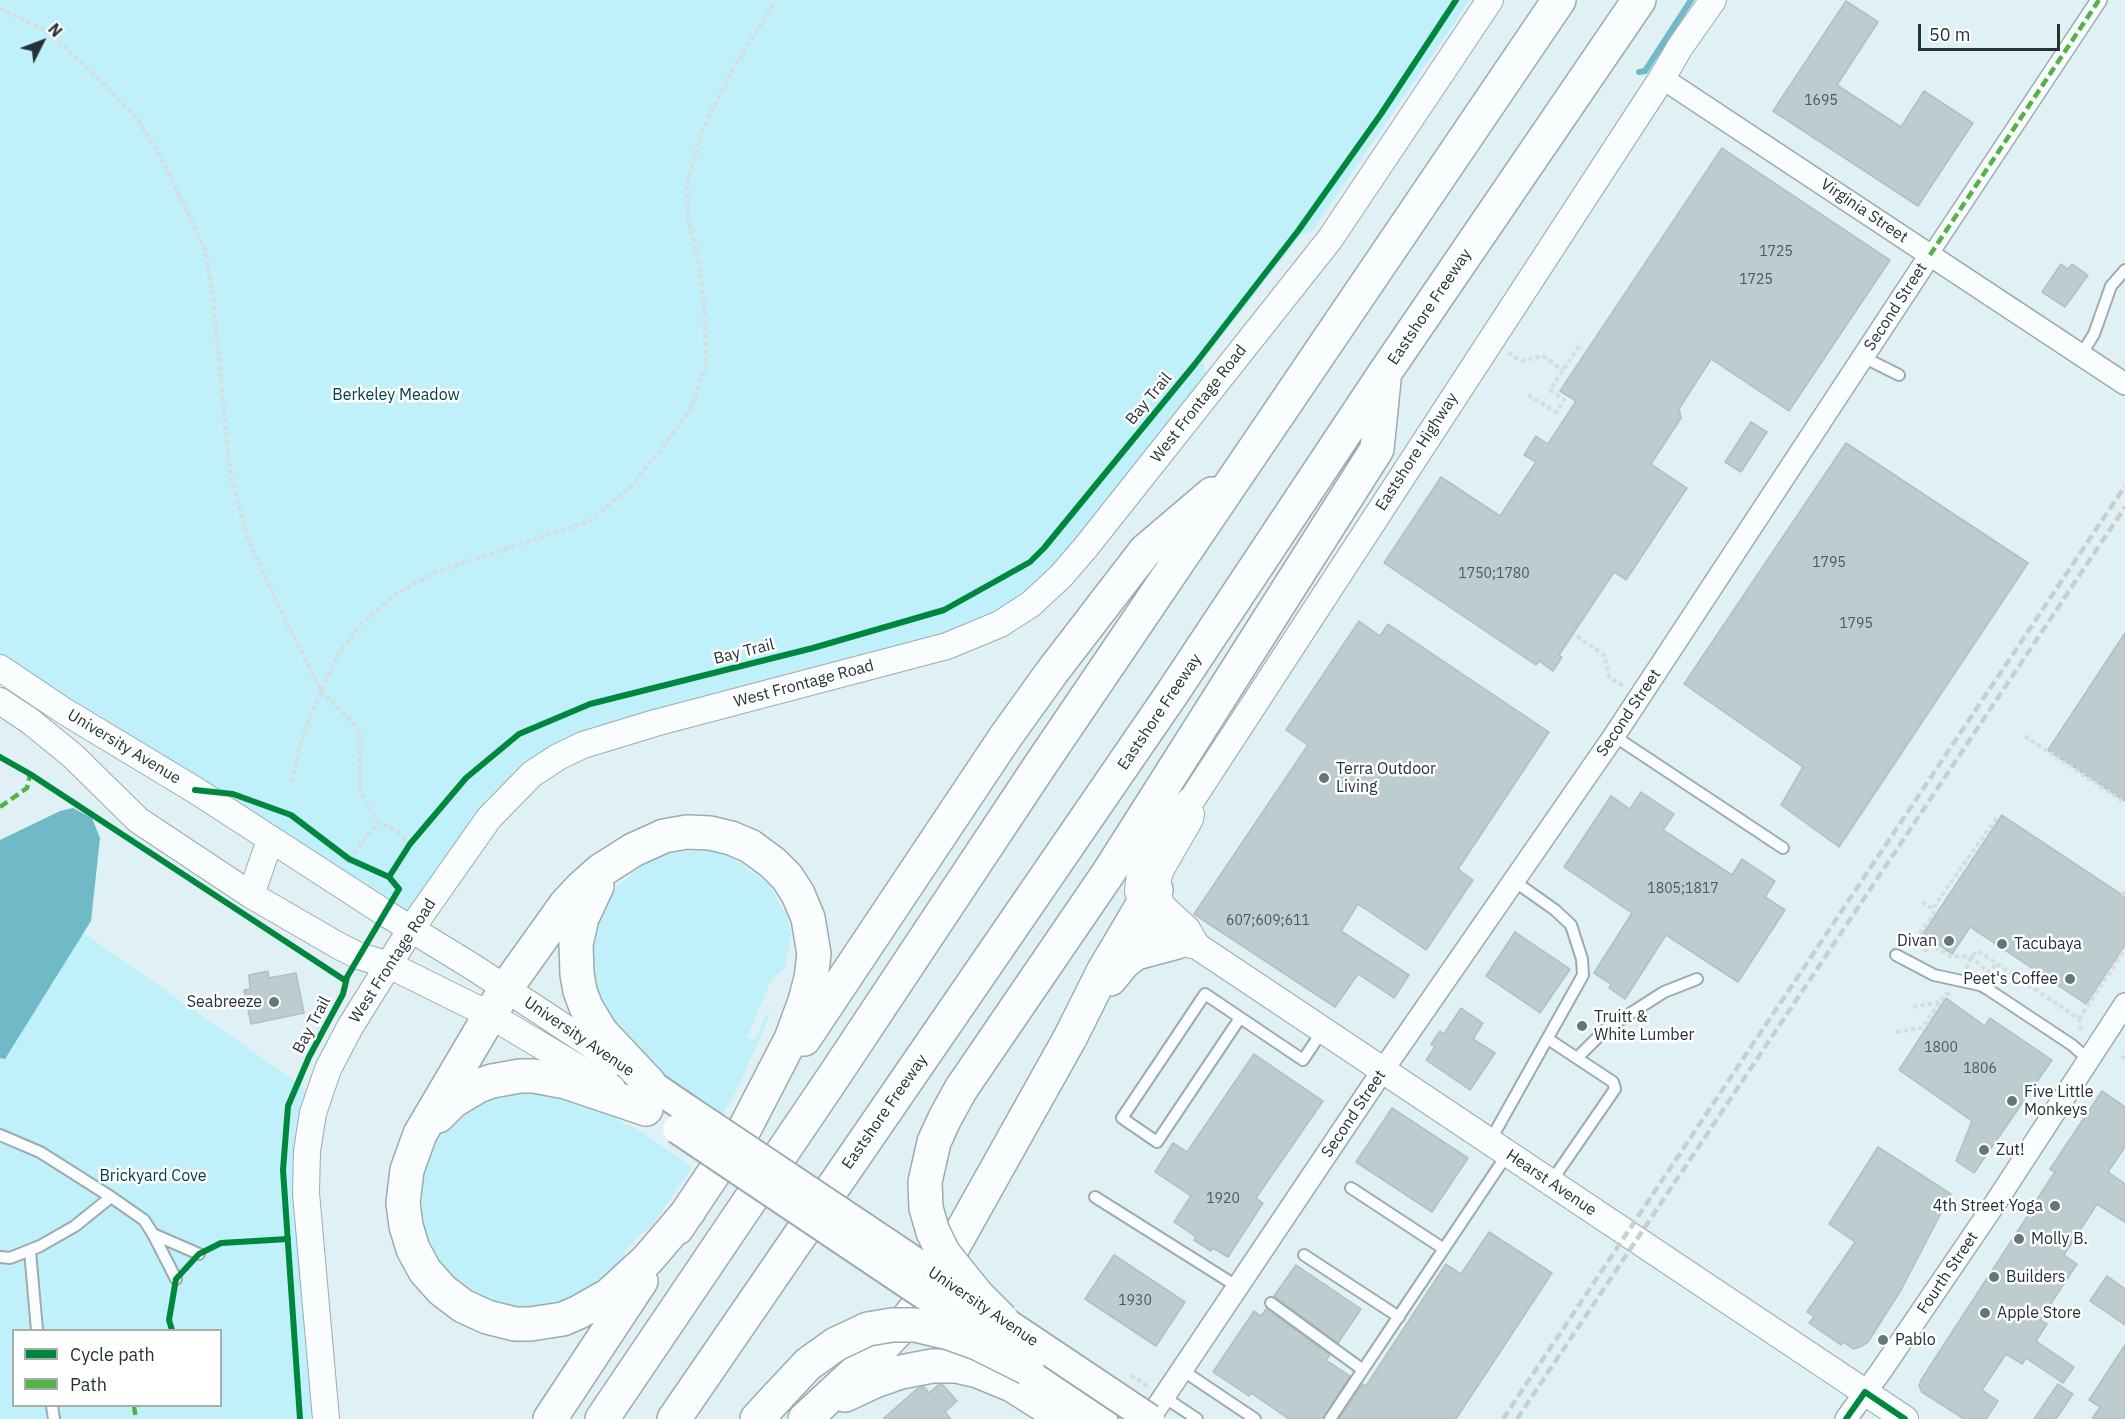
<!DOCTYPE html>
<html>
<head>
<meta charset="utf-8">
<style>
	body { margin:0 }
	#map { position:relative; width:2125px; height:1419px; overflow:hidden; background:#dff1f5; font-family:"IBM Plex Sans",sans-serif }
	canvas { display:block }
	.legend { position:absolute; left:12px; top:1329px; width:210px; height:78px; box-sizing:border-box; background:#fff; border:2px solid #a8adae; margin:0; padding:8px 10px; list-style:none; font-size:18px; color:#253235 }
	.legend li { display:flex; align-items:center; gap:12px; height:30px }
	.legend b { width:30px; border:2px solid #a8adae }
	.north { position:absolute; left:12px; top:12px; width:60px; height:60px; -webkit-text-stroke:4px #fff; paint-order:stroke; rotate:48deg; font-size:16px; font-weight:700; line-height:24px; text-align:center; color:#253235 }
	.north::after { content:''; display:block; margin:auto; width:21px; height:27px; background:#253235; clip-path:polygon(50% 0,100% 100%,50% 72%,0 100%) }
	.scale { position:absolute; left:1918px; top:24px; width:142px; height:27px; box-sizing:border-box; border:3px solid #253235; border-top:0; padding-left:8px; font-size:18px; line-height:21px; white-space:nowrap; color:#253235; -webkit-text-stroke:4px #fff; paint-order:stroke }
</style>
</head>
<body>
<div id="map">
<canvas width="2125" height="1419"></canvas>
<ul class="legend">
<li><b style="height:8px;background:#00873e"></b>Cycle path</li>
<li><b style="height:8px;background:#55b246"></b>Path</li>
</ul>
<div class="north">N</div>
<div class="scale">50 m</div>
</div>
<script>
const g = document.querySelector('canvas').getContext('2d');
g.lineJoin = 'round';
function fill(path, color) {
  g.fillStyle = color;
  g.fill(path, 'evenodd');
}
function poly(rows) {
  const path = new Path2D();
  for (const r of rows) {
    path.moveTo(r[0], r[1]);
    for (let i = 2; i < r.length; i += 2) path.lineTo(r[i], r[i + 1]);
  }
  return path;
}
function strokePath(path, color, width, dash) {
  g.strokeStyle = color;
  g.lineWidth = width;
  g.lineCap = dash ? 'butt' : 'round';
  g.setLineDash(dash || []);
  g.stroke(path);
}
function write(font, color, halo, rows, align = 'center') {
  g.font = font + ' "IBM Plex Sans",sans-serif';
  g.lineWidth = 5;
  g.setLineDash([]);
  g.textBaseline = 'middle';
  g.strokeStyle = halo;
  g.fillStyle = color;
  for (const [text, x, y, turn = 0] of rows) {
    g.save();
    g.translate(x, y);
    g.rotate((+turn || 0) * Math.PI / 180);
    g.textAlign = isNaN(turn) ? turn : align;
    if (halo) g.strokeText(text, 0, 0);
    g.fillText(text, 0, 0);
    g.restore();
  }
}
const green = poly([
	[0,0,1470,0,1311,232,1302,234,1203,360,1207,380,1079,541,1000,624,558,757,411,929,196,776,0,655],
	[692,851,711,851,734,859,769,885,787,916,791,935,785,968,771,981,747,1037,755,1040,767,1013,770,1013,762,1034,737,1089,721,1117,689,1096,627,1040,610,1018,594,989,591,933,607,899,618,885,647,862,661,855],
	[81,931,318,1097,313,1113,326,1419,0,1419,0,1058,5,1058],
	[14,1330,220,1330,220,1406,14,1406],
	[518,1090,546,1092,606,1112,621,1121,620,1122,624,1125,629,1125,643,1133,692,1167,651,1227,643,1232,628,1248,620,1261,619,1267,572,1301,516,1310,471,1294,438,1266,421,1231,418,1189,432,1145,442,1130,483,1099]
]);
const water = poly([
	[73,808,92,818,100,838,91,921,5,1059,0,1058,0,840,60,811]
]);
const stream = poly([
	[1639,72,1645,71,1691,0]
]);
const building = poly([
	[1846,1,1878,22,1837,85,1901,127,1924,91,1973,123,1918,206,1773,111,1846,1],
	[1722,148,1890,260,1789,411,1711,359,1679,409,1681,418,1651,464,1687,488,1626,580,1614,572,1559,655,1562,657,1553,671,1539,661,1536,665,1384,563,1441,477,1500,516,1536,462,1524,455,1536,436,1548,444,1576,401,1560,391,1722,148],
	[2061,264,2068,269,2072,264,2088,275,2065,307,2042,292,2061,264],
	[1751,422,1767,432,1741,472,1725,462,1751,422],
	[1846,443,2028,563,1839,847,1781,805,1803,767,1684,684,1846,443],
	[1359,621,1380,636,1388,624,1549,732,1458,869,1473,880,1426,950,1358,904,1341,931,1409,975,1394,998,1358,974,1335,1007,1194,914,1308,745,1286,730,1359,621],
	[2125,633,2125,801,2048,750,2125,633],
	[1641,792,1674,814,1663,830,1732,875,1742,859,1775,881,1765,897,1785,910,1738,982,1666,935,1625,999,1609,988,1611,984,1594,973,1632,913,1564,867,1611,796,1630,809,1641,792],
	[2002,815,2125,897,2125,945,2086,1004,1970,927,1952,954,1923,934,2002,815],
	[1515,932,1570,969,1540,1013,1486,976,1515,932],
	[268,971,269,978,296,973,304,1013,251,1024,244,990,250,989,249,975,268,971],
	[1946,998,1985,1026,1990,1018,2052,1060,1974,1173,1956,1161,1972,1121,1899,1070,1946,998],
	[1461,1008,1483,1023,1473,1039,1495,1053,1470,1090,1426,1060,1435,1047,1431,1044,1440,1031,1444,1034,1461,1008],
	[1254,1054,1323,1101,1256,1198,1263,1203,1228,1257,1213,1248,1211,1251,1194,1240,1196,1237,1174,1222,1191,1196,1155,1172,1173,1143,1187,1152,1254,1054],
	[2102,1091,2125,1107,2125,1147,2108,1172,2125,1184,2125,1222,2097,1204,2064,1255,2077,1264,2040,1320,2047,1324,2036,1341,2074,1367,2063,1383,2026,1358,2022,1364,2006,1354,1982,1390,1998,1401,1986,1419,1964,1419,1922,1392,1919,1386,1921,1380,2032,1209,2031,1208,2055,1172,2050,1169,2102,1091],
	[1392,1108,1468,1158,1432,1212,1356,1162,1392,1108],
	[1878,1147,1951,1194,1901,1290,1868,1342,1860,1347,1853,1349,1843,1342,1841,1345,1809,1323,1814,1317,1807,1312,1855,1242,1829,1224,1878,1147],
	[1489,1232,1552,1273,1456,1419,1339,1419,1363,1384,1366,1386,1446,1264,1461,1274,1489,1232],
	[1114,1255,1185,1302,1156,1346,1085,1299,1114,1255],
	[1296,1265,1361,1309,1338,1343,1274,1296,1296,1265],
	[2107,1276,2125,1289,2125,1325,2090,1301,2107,1276],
	[1266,1309,1330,1355,1326,1360,1350,1376,1323,1419,1289,1419,1251,1393,1249,1396,1213,1372,1254,1311,1261,1316,1266,1309],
	[2125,1345,2125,1419,2092,1419,2100,1407,2089,1400,2125,1345],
	[2058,1384,2073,1394,2056,1419,2034,1419,2058,1384],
	[938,1385,943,1385,957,1401,945,1412,951,1419,883,1419,918,1388,924,1387,929,1393,938,1385]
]);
const path = poly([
	[0,8,48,32,100,80,137,118,161,157,205,250,213,296,230,473,247,536,279,607,322,692,359,729,360,792,379,822],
	[1508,353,1521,361,1543,356,1563,370],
	[1528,395,1556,412,1564,400,1550,390,1581,343],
	[1577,636,1605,656,1609,677,1625,687],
	[2025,736,2125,803],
	[292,782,299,749,309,718,338,655,359,626,396,594,436,572,590,521,630,487,663,447,691,408,706,365,705,312,698,258,688,217,687,183,702,131,731,72,776,0],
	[349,859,369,833,379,822,398,832,410,844],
	[2125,892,2123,894,2125,895],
	[1922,902,1934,910],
	[1919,948,1918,936,1934,913,1935,905,1998,816],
	[1925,952,1930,944,1950,956,1971,957,1988,972,1997,964],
	[1965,967,1967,967,1971,957,1978,951,2079,1019,2081,1030],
	[1913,1007,1940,1002],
	[2079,1019,2125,949],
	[1896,1032,1922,1028,1946,994,1950,994],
	[2121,1056,2125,1059],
	[1131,1375,1150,1388]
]);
const service = poly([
	[2081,355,2094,334,2111,286,2125,270],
	[1863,357,1899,375],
	[1614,736,1783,848],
	[1896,955,1934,975,1980,985,1989,990,2072,1045,2089,1060],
	[1240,1018,1157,1142,1122,1118,1205,994,1303,1060,1323,1030],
	[1548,1039,1613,1082,1615,1089,1551,1182],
	[1577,1058,1606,1029,1664,992,1697,979],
	[0,1135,40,1152,111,1197],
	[1490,1141,1583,975,1582,959,1571,925,1555,910,1514,881],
	[1351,1188,1444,1249],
	[1095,1197,1238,1287],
	[153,1234,176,1279],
	[30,1251,37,1330],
	[1304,1255,1399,1317],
	[0,1257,10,1258,40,1246,75,1226,111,1197,144,1220,153,1234,199,1254],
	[1271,1303,1363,1370],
	[1182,1370,1255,1419],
	[1164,1397,1197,1419],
	[52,1406,54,1419],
	[1330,1419,1508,1153]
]);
const pedestrian = poly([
	[1930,255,2099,0]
]);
const minor = poly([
	[1662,78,2125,384],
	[1149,1419,1383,1070,1614,736,1930,255],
	[1846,1419,1881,1371,1996,1202,2125,1004]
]);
const tertiary = poly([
	[1713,0,1680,47,1662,78,1193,798,1178,811,1159,837,1141,866,1138,891,1144,913,1150,922,1165,935,1177,942,1197,946,1905,1419],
	[0,668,64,711,195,790,385,913,473,967,617,1062],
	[0,701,30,721,73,756,138,820,251,895,339,946,359,956,389,965,490,1015,612,1088],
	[1191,814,1190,819,1160,871,1156,890,1162,906,1187,929,1197,946],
	[251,895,270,840],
	[326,1419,306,1193,307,1151,313,1113,328,1069,350,1027,411,929,489,818,532,774,558,757,583,745,655,723,947,646,1000,624,1031,604,1061,576,1086,547,1330,239,1490,0]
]);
const secondary = poly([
	[649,1083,690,1111],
	[1027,1368,1103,1419]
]);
const motorway = poly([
	[597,886,582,918,576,944,577,974,580,991,586,1007,601,1032,649,1083],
	[1110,979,1124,962,1136,953,1177,942],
	[804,1039,1006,736,1052,672,1145,551,1212,494],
	[961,1089,1109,872,1377,449,1384,380],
	[438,1116,453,1101,478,1086,492,1081,520,1076,534,1076,566,1082,646,1109],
	[689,1211,648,1259,609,1295,579,1312,563,1319,530,1324,515,1324,487,1317,463,1306,442,1290,425,1271,413,1249,406,1226,403,1203,407,1170,420,1134,506,988,566,904,581,888,600,871,633,850,664,836,687,832,710,833,731,838,750,846,773,863,787,877,798,894,808,918,814,954,811,978,805,1001,791,1039,745,1128],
	[677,1228,740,1134],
	[845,1395,875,1381,901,1372,932,1366,956,1366,978,1371,1012,1385,1066,1419],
	[550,1419,641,1281],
	[602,1419,834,1076,1041,764,1559,0],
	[674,1419,1171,695,1384,374,1639,0],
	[757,1419,779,1395],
	[805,1419,872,1357,900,1328,925,1297,1070,1038,1103,972,1142,906,1156,890]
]);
const rail = poly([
	[1503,1419,2125,486],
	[1517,1419,2125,507]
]);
const secondaryBridge = poly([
	[690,1111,1150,1419],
	[677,1129,997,1344]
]);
const motorwayBridge = poly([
	[961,1089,945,1118,934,1142,925,1182,926,1208,933,1232,944,1254,978,1296,1002,1320],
	[779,1395,808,1364,836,1344,868,1329,892,1325,915,1325,949,1333,977,1343,1027,1368]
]);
const quiet = poly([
	[1930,255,2099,0],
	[0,807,27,788,30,774],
	[134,1406,136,1419]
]);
const cycleway = poly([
	[0,757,30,774,346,981],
	[195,790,233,794,291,815,349,859,389,877],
	[172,1330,169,1320,176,1279,199,1254,221,1243,288,1239],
	[300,1419,283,1170,288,1106,309,1057,343,994,347,977,399,889,389,877,410,844,466,778,519,734,590,704,813,648,944,610,1030,562,1044,548,1195,364,1298,231,1381,114,1456,0],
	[1846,1419,1865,1392,1905,1419]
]);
const markers = [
	[1324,778,6,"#667578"],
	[1949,941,6,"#667578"],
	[2002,944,6,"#667578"],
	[2070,979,6,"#667578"],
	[274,1002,6,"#667578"],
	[1582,1026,6,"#667578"],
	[2012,1101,6,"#667578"],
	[1984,1150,6,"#667578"],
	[2055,1206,6,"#667578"],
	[2019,1239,6,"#667578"],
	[1994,1277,6,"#667578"],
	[1985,1313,6,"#667578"],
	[1883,1340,6,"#667578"]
];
const numberNames = [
	["1695",1821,101],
	["1725",1776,252],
	["1725",1756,280],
	["1795",1829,563],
	["1750;1780",1494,574],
	["1795",1856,624],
	["1805;1817",1683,889],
	["607;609;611",1268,921],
	["1800",1941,1048],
	["1806",1980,1069],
	["1920",1223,1199],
	["1930",1135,1301]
];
const streetNames = [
	["Virginia Street",1864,211,34],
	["Eastshore Freeway",1430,307,-56],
	["Second Street",1896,307,-57],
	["Bay Trail",1149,399,-50],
	["West Frontage Road",1199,404,-52],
	["Eastshore Highway",1417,452,-57],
	["Bay Trail",744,652,-14],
	["West Frontage Road",804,684,-15],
	["Eastshore Freeway",1160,712,-56],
	["Second Street",1629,713,-56],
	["University Avenue",124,747,31],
	["West Frontage Road",393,961,-57],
	["Bay Trail",312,1025,-62],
	["University Avenue",579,1037,34],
	["Eastshore Freeway",885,1112,-55],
	["Second Street",1354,1114,-56],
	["Hearst Avenue",1551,1183,34],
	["Fourth Street",1948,1273,-56],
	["University Avenue",983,1307,34]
];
const parkNames = [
	["Berkeley Meadow",396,395],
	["Brickyard Cove",153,1176]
];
const poiNames = [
	["Terra Outdoor",1336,769],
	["Living",1336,787],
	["Divan",1937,941,"right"],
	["Tacubaya",2014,944],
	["Peet's Coffee",2058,979,"right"],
	["Seabreeze",262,1002,"right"],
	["Truitt &",1594,1017],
	["White Lumber",1594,1035],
	["Five Little",2024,1092],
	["Monkeys",2024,1110],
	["Zut!",1996,1150],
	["4th Street Yoga",2043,1206,"right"],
	["Molly B.",2031,1239],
	["Builders",2006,1277],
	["Apple Store",1997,1313],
	["Pablo",1895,1340]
];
fill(green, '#c0f0f9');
fill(water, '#70bac7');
strokePath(stream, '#70bac7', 6);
fill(building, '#bdcccf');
strokePath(building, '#b1bfc2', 1.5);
strokePath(service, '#9dabae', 14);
strokePath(pedestrian, '#9dabae', 18);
strokePath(minor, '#9dabae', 24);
strokePath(tertiary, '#9dabae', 28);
strokePath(secondary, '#9dabae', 32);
strokePath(motorway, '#9dabae', 36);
strokePath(path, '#d7ddde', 4, [4.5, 3]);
strokePath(service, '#fafdfe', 10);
strokePath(pedestrian, '#fafdfe', 15);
strokePath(minor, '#fafdfe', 21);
strokePath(tertiary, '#fafdfe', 26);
strokePath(secondary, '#fafdfe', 28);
strokePath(motorway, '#fafdfe', 33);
strokePath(rail, '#c9ced0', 4.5, [9, 4.5]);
strokePath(secondaryBridge, '#9dabae', 32, []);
strokePath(motorwayBridge, '#9dabae', 36, []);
strokePath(secondaryBridge, '#fafdfe', 28);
strokePath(motorwayBridge, '#fafdfe', 33);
strokePath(quiet, '#55b246', 4.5, [9, 4.5]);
strokePath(cycleway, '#00873e', 6);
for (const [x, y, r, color] of markers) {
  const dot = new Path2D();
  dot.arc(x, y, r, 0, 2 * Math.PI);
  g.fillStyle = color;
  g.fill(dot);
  strokePath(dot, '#fff', 2);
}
write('14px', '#4b585c', null, numberNames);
write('16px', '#253235', '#fff', streetNames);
write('16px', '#014049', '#fff', parkNames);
write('16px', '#253235', '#fff', poiNames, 'left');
</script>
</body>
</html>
